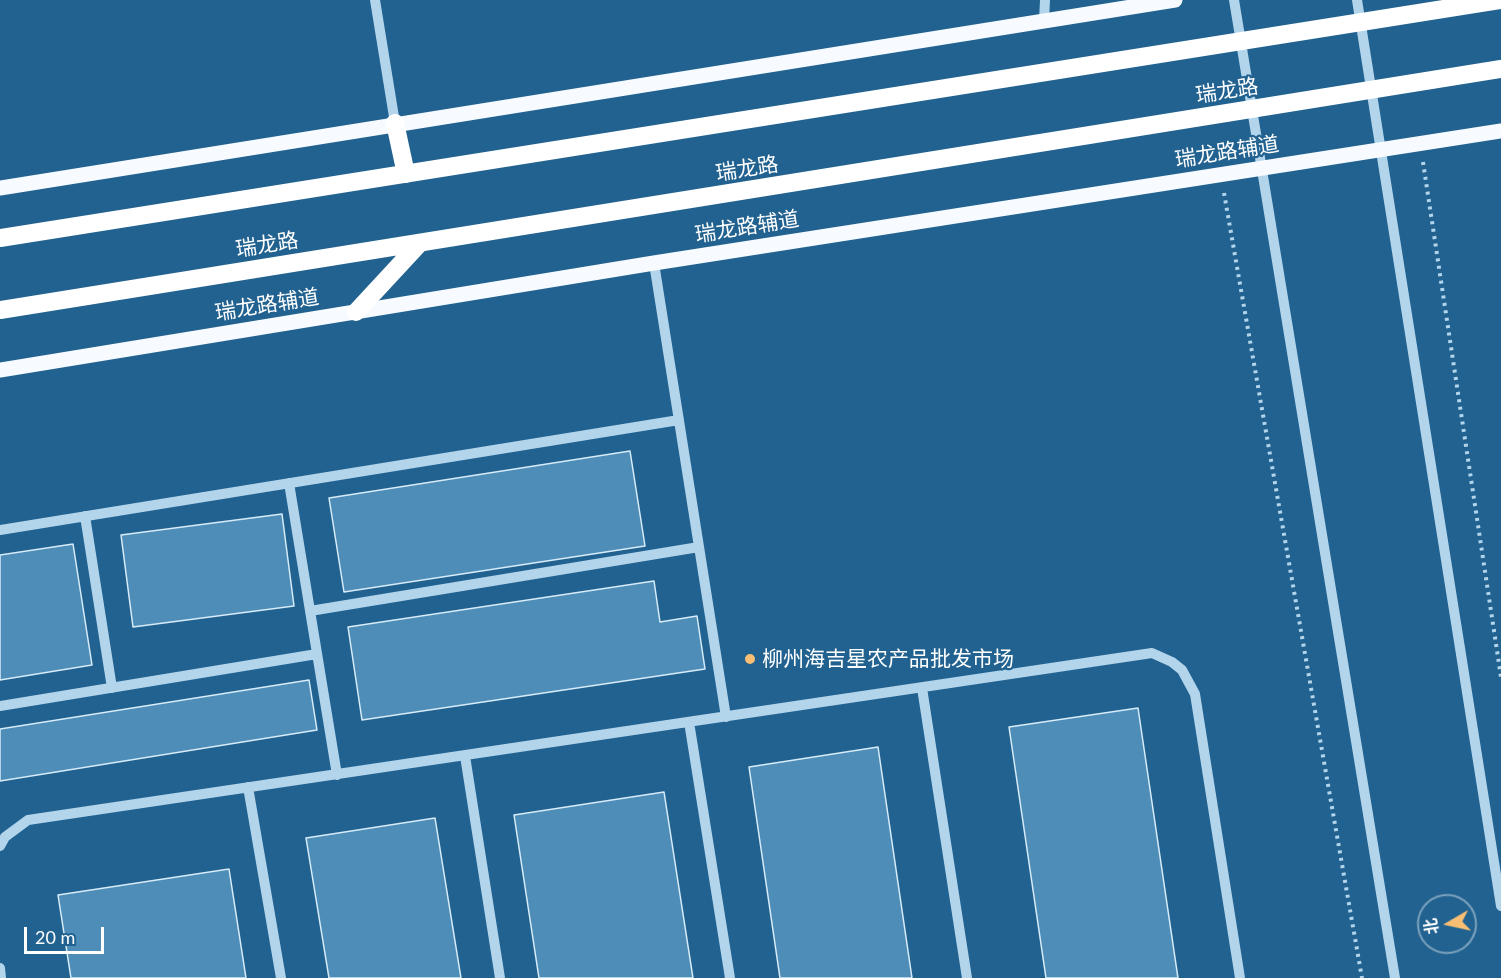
<!DOCTYPE html>
<html>
<head>
<meta charset="utf-8">
<style>
	body { margin:0 }
	#map { position:relative; width:1501px; height:978px; overflow:hidden; background:#226290; font-family:Lato,"Noto Sans SC",sans-serif }
	canvas { display:block }
	.north { position:absolute; left:1417px; top:894px; width:60px; height:60px; box-sizing:border-box; background:#226290; border:2px solid #7aa1bc; border-radius:50%; rotate:261deg; font-size:16px; font-weight:700; line-height:24px; text-align:center; color:#fff }
	.north::after { content:''; display:block; margin:auto; width:21px; height:27px; background:#f8be74; clip-path:polygon(50% 0,100% 100%,50% 72%,0 100%) }
	.scale { position:absolute; left:24px; top:927px; width:80px; height:27px; box-sizing:border-box; border:3px solid #fff; border-top:0; padding-left:8px; font-size:18px; line-height:21px; white-space:nowrap; color:#fff; -webkit-text-stroke:4px #226290; paint-order:stroke }
</style>
</head>
<body>
<div id="map">
<canvas width="1501" height="978"></canvas>
<div class="north">北</div>
<div class="scale">20 m</div>
</div>
<script>
const g = document.querySelector('canvas').getContext('2d');
g.lineJoin = 'round';
function fill(path, color) {
  g.fillStyle = color;
  g.fill(path, 'evenodd');
}
function poly(rows) {
  const path = new Path2D();
  for (const r of rows) {
    path.moveTo(r[0], r[1]);
    for (let i = 2; i < r.length; i += 2) path.lineTo(r[i], r[i + 1]);
  }
  return path;
}
function strokePath(path, color, width, dash) {
  g.strokeStyle = color;
  g.lineWidth = width;
  g.lineCap = dash ? 'butt' : 'round';
  g.setLineDash(dash || []);
  g.stroke(path);
}
function write(font, color, halo, rows, align = 'center') {
  g.font = font + ' Lato,"Noto Sans SC",sans-serif';
  g.lineWidth = 4.5;
  g.setLineDash([]);
  g.textBaseline = 'middle';
  g.strokeStyle = halo;
  g.fillStyle = color;
  for (const [text, x, y, turn = 0] of rows) {
    g.save();
    g.translate(x, y);
    g.rotate((+turn || 0) * Math.PI / 180);
    g.textAlign = isNaN(turn) ? turn : align;
    if (halo) g.strokeText(text, 0, 0);
    g.fillText(text, 0, 0);
    g.restore();
  }
}
const building = poly([
	[630,451,645,546,344,592,329,498,630,451],
	[282,514,294,606,133,627,121,535,282,514],
	[73,544,92,665,0,680,0,555,73,544],
	[654,581,660,622,697,616,705,669,362,720,348,627,654,581],
	[309,680,317,730,0,781,0,729,309,680],
	[1138,708,1178,978,1046,978,1009,727,1138,708],
	[878,747,912,978,780,978,749,767,878,747],
	[664,792,693,978,539,978,514,815,664,792],
	[435,818,461,978,329,978,306,838,435,818],
	[229,869,246,978,71,978,58,895,229,869]
]);
const path = poly([
	[1423,162,1501,677],
	[1224,193,1362,978]
]);
const minor = poly([
	[375,0,395,123],
	[1234,0,1395,978],
	[1357,0,1501,906],
	[1044,21,1045,0],
	[654,263,726,717],
	[289,483,337,775],
	[85,516,112,688],
	[0,530,679,420],
	[310,611,699,547],
	[922,688,967,978],
	[0,706,317,654],
	[689,722,730,978],
	[465,756,500,978],
	[248,787,281,978],
	[0,846,5,837,28,820,1152,653,1172,662,1182,670,1195,694,1240,978],
	[0,968,1,978]
]);
const major = poly([
	[0,188,1175,0],
	[0,370,654,263,1501,131]
]);
const highway = poly([
	[395,123,406,174],
	[0,238,1500,0],
	[0,310,1501,69],
	[356,312,419,244]
]);
const markers = [
	[750,659,6,"#f8be74"]
];
const streetNames = [
	["瑞龙路",1227,91,-9],
	["瑞龙路辅道",1227,152,-9],
	["瑞龙路",747,169,-9],
	["瑞龙路辅道",747,227,-9],
	["瑞龙路",267,245,-9],
	["瑞龙路辅道",267,305,-9]
];
const poiNames = [
	["柳州海吉星农产品批发市场",762,659]
];
fill(building, '#4e8db8');
strokePath(building, '#d7ecf9', 1.5);
strokePath(path, '#b2d5ec', 4, [3, 4.5]);
strokePath(minor, '#b2d5ec', 10);
strokePath(major, '#f7fbff', 15);
strokePath(highway, '#fff', 18);
for (const [x, y, r, color] of markers) {
  const dot = new Path2D();
  dot.arc(x, y, r, 0, 2 * Math.PI);
  g.fillStyle = color;
  g.fill(dot);
  strokePath(dot, '#226290', 2);
}
write('21px', '#fff', '#226290', streetNames);
write('21px', '#fff', '#226290', poiNames, 'left');
</script>
</body>
</html>
